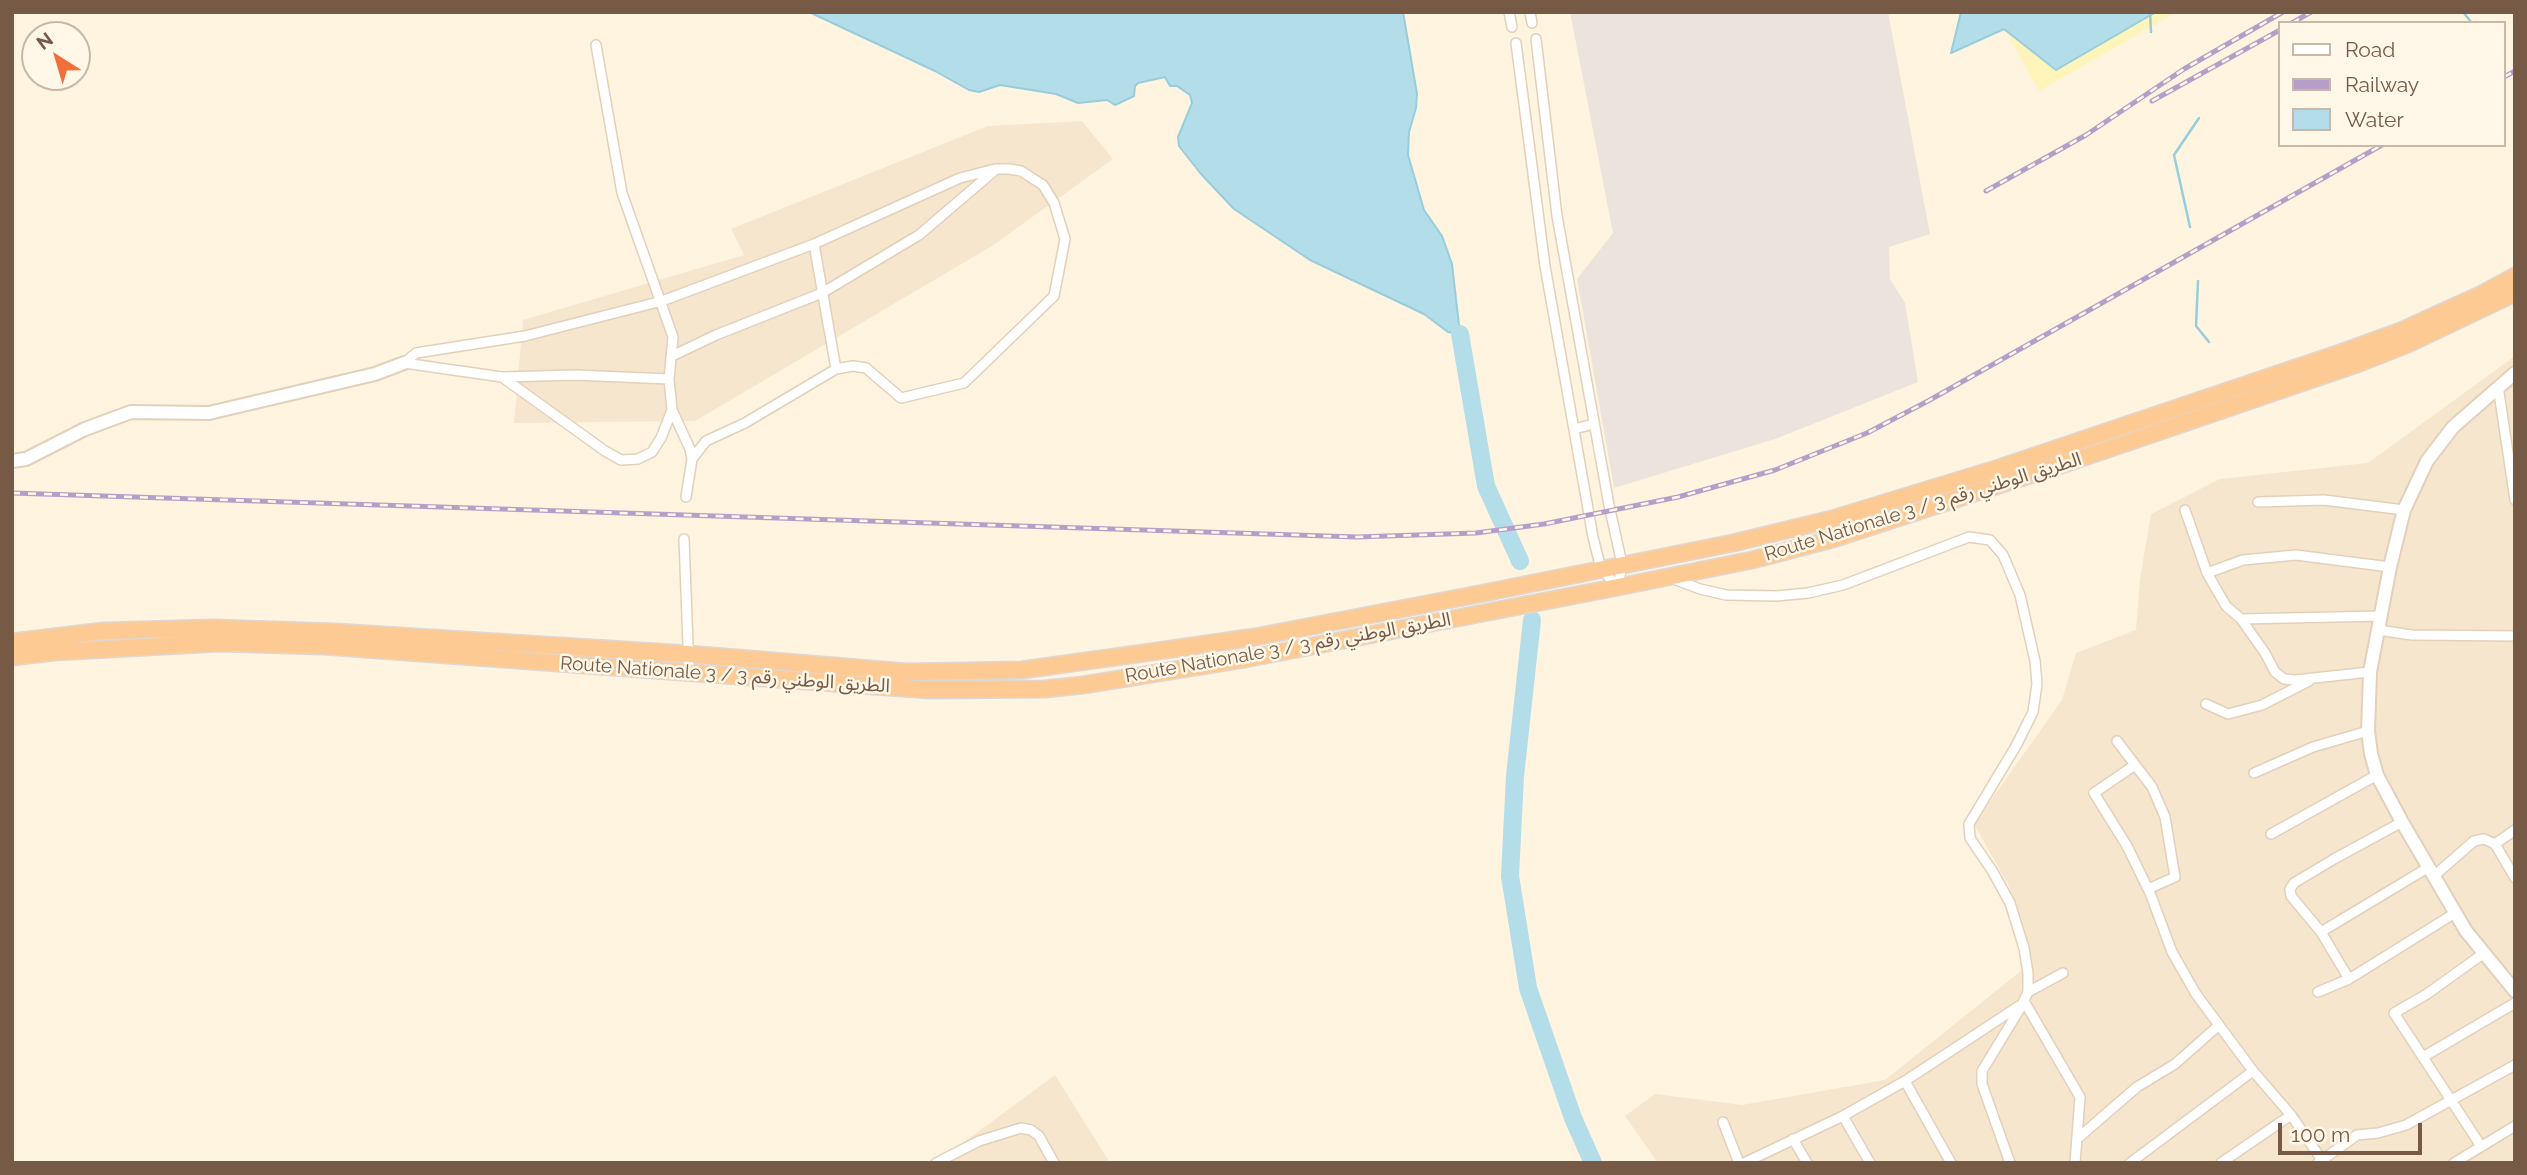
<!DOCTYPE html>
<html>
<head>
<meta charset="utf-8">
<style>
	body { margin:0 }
	#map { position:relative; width:2527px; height:1175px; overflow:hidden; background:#fef4df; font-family:Raleway,sans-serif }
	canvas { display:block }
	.frame { position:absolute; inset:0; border:14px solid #775a45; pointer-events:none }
	.legend { position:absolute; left:2278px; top:21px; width:228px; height:126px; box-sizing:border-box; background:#fff7e8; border:2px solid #c9b8a7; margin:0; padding:9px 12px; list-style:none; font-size:21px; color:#775a45 }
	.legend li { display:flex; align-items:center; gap:14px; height:35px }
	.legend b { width:35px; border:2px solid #c9b8a7 }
	.north { position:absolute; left:21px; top:21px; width:70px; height:70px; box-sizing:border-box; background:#fff7e8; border:2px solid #c9b8a7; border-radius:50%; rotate:323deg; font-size:19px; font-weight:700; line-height:28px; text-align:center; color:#775a45 }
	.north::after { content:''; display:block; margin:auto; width:24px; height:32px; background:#f36f3a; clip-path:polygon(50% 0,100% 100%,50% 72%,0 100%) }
	.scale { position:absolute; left:2278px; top:1123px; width:144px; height:32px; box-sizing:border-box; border:4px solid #775a45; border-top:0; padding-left:9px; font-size:21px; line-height:24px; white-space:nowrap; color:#775a45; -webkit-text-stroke:5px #fff7e8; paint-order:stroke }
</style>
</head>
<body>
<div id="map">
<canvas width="2527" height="1175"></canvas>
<div class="frame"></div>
<ul class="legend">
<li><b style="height:9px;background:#fff"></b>Road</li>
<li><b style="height:9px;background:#b79ec8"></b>Railway</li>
<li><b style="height:19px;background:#b3dde9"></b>Water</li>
</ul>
<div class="north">N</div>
<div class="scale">100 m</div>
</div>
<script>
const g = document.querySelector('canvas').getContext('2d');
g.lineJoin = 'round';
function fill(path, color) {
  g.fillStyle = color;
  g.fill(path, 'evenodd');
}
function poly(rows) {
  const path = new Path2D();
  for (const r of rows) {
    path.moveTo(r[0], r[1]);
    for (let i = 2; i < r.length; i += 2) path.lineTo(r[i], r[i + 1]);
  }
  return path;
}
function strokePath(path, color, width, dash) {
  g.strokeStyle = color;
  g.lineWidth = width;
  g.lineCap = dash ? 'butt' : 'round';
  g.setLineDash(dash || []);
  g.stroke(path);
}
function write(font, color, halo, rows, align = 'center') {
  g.font = font + ' Raleway,"Noto Sans Arabic",sans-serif';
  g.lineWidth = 5;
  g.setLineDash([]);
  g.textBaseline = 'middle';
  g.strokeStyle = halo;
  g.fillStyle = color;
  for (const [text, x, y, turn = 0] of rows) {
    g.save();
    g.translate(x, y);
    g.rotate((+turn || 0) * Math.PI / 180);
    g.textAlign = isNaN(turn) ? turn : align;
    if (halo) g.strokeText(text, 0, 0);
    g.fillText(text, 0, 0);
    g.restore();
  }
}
const residential = poly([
	[1082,121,1113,159,992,246,695,421,514,423,523,320,744,255,731,229,988,126],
	[2515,356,2515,1163,1658,1163,1625,1116,1655,1094,1742,1105,1885,1080,2032,962,2010,888,1974,824,2062,700,2076,653,2136,630,2140,579,2151,514,2220,479,2368,463],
	[1055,1075,1110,1163,936,1163]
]);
const industrial = poly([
	[1570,12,1888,12,1930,234,1889,247,1890,279,1905,303,1918,382,1775,439,1614,488,1577,279,1613,233]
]);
const sand = poly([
	[2156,12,2176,12,2039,91,2004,28,2056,70]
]);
const water = poly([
	[809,12,1403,12,1417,94,1416,108,1409,132,1408,155,1424,210,1442,236,1452,264,1460,334,1448,332,1424,314,1310,260,1234,209,1201,174,1179,146,1178,137,1192,103,1190,95,1177,86,1170,86,1165,77,1138,83,1135,86,1134,96,1115,105,1107,100,1078,103,1056,94,1000,85,979,92,969,90,935,71,809,12],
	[1961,12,2156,12,2056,70,2004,29,1951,53,1961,12]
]);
const stream = poly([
	[2150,12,2151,32],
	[2463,12,2472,23],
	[2190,227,2174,155,2199,118],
	[2198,281,2196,326,2209,342]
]);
const river = poly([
	[1460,334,1486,486,1520,561],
	[1532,620,1515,776,1510,876,1528,988,1573,1118,1593,1163]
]);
const minor = poly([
	[1509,12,1512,27],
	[1530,12,1532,23],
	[1536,39,1557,216,1609,505,1622,564,1618,587],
	[1516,43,1545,266,1593,537,1601,569,1618,587],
	[596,45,622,193,673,337,669,379,672,410,690,449,692,459,686,497],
	[814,244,836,369],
	[672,356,716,335,822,293,919,235,994,171],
	[404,363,416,353,525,336,662,301,814,244,960,178,995,169,1009,169,1021,171,1043,185,1054,203,1065,239,1054,296,964,383,901,398,866,368,853,366,836,369,745,423,706,441,692,459],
	[404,363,502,377,575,375,669,379],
	[502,377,605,451,621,460,638,459,652,452,661,438,672,410],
	[2498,386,2515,500],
	[1574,429,1594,424],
	[2258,502,2324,500,2404,510],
	[2185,510,2207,573,2226,606,2241,619,2265,653,2275,672,2284,679,2295,680,2370,672],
	[684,539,689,671],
	[2207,573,2243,560,2296,555,2390,567],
	[1671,578,1700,589,1726,595,1776,596,1808,593,1843,585,1969,537,1990,540,2003,555,2020,595,2035,661,2037,684,2033,712,2016,746,1969,824,1970,838,1993,872,2010,903,2024,948,2028,973,2028,992,2021,1007,1982,1071,1982,1084,2010,1163],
	[2241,619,2381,616],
	[2378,630,2412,635,2515,636],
	[2206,704,2228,714,2262,705,2309,681],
	[2117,741,2152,787,2165,817,2175,877,2148,889],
	[2135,765,2094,793,2127,846,2150,893,2172,952,2196,994,2253,1071,2291,1115,2324,1163],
	[2254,773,2313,747,2368,731],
	[2271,834,2377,775],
	[2495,844,2515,830],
	[2434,876,2474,841,2484,839,2495,844,2515,878],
	[2321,932,2429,867],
	[2349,979,2321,932,2291,896,2290,889,2294,883,2334,859,2402,822],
	[2028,992,2063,973],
	[2318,992,2349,979,2455,913],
	[2024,1001,2080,1097,2075,1163],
	[2423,1057,2515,1003],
	[1905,1081,1951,1163],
	[1843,1116,1870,1163],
	[1723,1122,1739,1163],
	[2078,1138,2137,1087,2175,1064,2218,1026],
	[1793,1139,1807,1163],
	[2481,1146,2394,1013,2427,994,2484,953],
	[936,1163,979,1141,1021,1128,1031,1130,1039,1136,1054,1163],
	[1744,1163,1843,1116,1905,1081,2019,1006],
	[2130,1163,2253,1071],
	[2221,1163,2291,1115],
	[2318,1163,2357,1135,2378,1133,2406,1125,2515,1065],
	[2454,1163,2515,1126]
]);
const tertiary = poly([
	[2515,373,2453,427,2427,461,2404,510,2390,567,2370,672,2368,731,2371,754,2377,775,2402,822,2466,931,2515,991],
	[12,461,26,459,85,429,131,412,209,413,375,374,404,363]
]);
const trunk = poly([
	[12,642,104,631,213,628,335,632,688,654,907,672,1022,670,1151,652,1255,637,1484,593,1733,543,1832,519,1999,468,2343,352,2401,331,2480,295,2515,276],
	[12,657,54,652,219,643,324,646,930,690,1045,689,1083,685,1250,658,1618,587,1752,560,1836,538,2073,461,2357,364,2408,344,2515,293]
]);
const rail = poly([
	[2292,23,2311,12],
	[2504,77,2515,71],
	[2152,101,2280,30],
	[1986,191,2086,135,2184,69,2283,12],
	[12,493,1357,537,1476,533,1544,524,1678,497,1775,470,1867,433,1928,401,2382,145]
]);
const streetNames = [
	["Route Nationale 3 / الطريق الوطني رقم 3",1923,507,-17],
	["Route Nationale 3 / الطريق الوطني رقم 3",1288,648,-10],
	["Route Nationale 3 / الطريق الوطني رقم 3",725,675,4]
];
fill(residential, '#f6e6cd');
fill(industrial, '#ece4dc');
fill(sand, '#fff4b9');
fill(water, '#b3dde9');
strokePath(water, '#98cddc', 2);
strokePath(stream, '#98cddc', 2.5);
strokePath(river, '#b3dde9', 18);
strokePath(minor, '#e3d0bb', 12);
strokePath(tertiary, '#e3d0bb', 16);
strokePath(trunk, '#ded7d2', 19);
strokePath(minor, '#fff', 9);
strokePath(tertiary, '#fff', 12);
strokePath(trunk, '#feca94', 16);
strokePath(rail, '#b79ec8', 5);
strokePath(rail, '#fff7e8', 2.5, [8]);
write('19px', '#775a45', '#fff7e8', streetNames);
</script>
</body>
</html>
